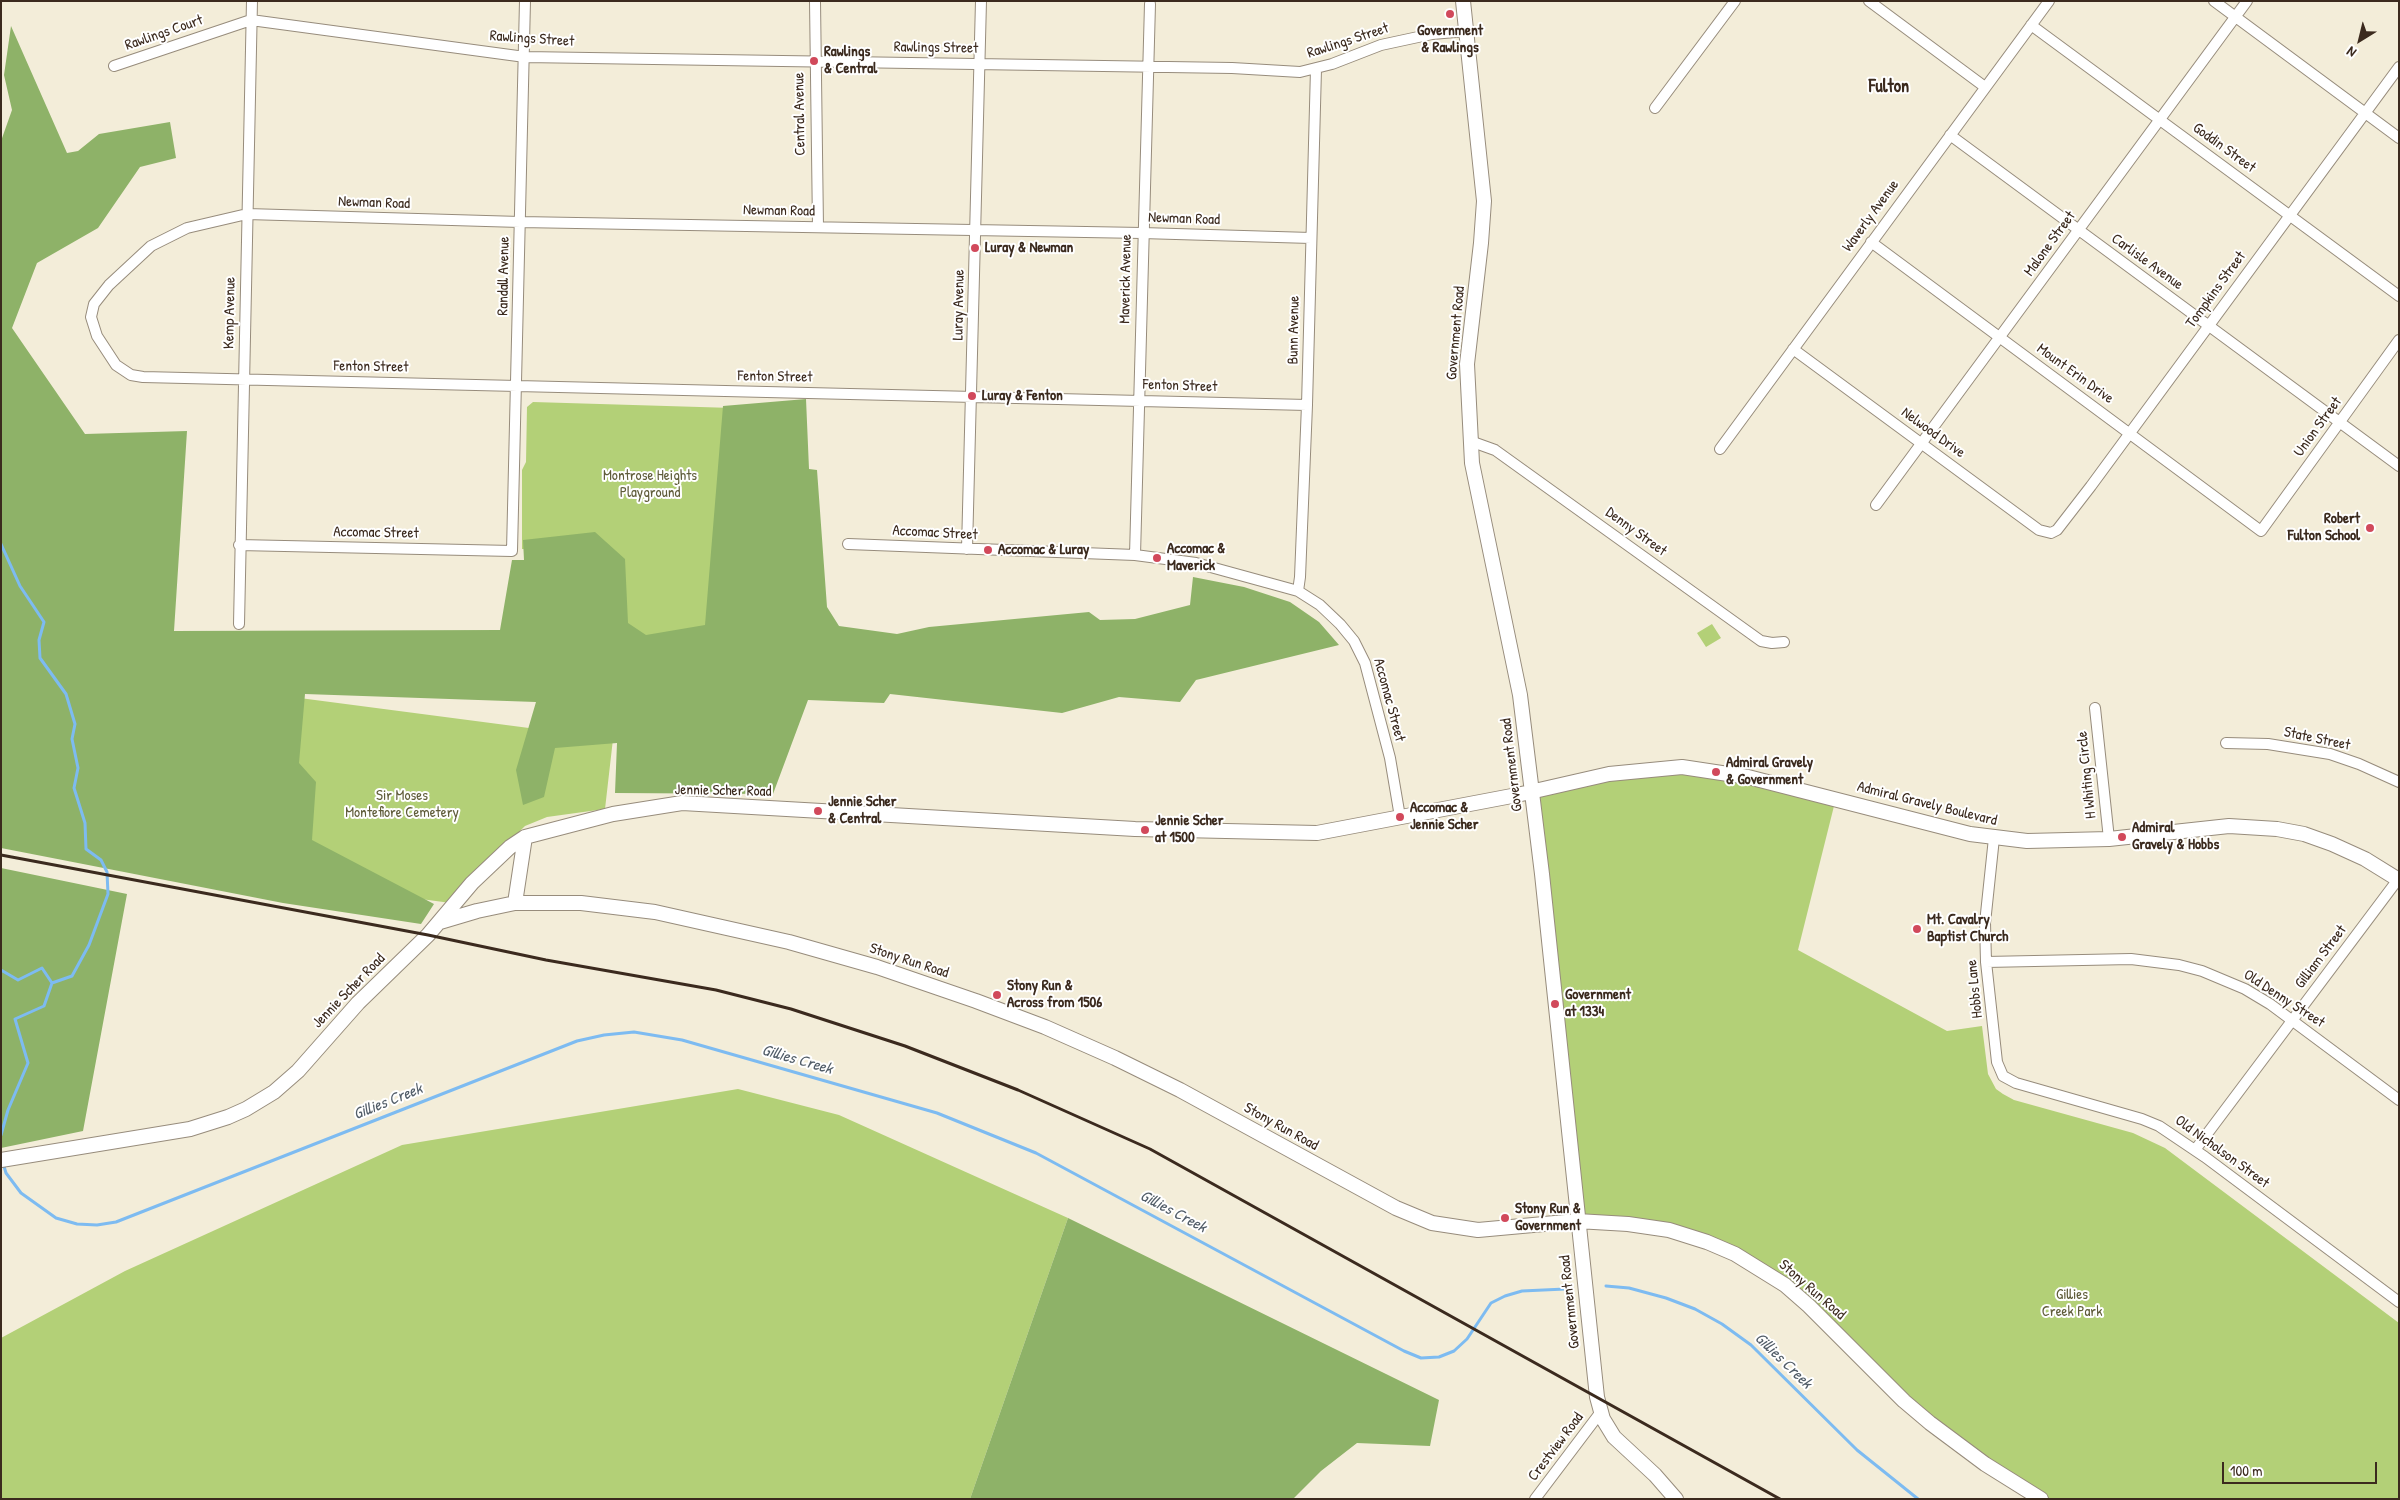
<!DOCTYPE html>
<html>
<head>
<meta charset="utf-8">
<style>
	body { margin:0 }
	#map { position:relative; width:2400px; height:1500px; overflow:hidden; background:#f3edd9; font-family:"Patrick Hand",sans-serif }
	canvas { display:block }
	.frame { position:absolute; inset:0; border:2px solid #3b2a1e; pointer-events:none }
	.north { position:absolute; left:2335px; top:15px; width:50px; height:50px; -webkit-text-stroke:4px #fff; paint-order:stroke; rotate:216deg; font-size:14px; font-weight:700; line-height:20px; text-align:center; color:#3b2a1e }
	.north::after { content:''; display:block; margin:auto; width:18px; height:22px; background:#3b2a1e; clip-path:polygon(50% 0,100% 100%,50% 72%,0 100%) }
	.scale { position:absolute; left:2222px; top:1462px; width:155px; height:22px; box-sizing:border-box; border:2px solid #3b2a1e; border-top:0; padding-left:6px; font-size:15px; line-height:18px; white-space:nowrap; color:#3b2a1e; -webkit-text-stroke:4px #fff; paint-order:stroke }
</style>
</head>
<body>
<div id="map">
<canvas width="2400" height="1500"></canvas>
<div class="frame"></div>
<div class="north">N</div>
<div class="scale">100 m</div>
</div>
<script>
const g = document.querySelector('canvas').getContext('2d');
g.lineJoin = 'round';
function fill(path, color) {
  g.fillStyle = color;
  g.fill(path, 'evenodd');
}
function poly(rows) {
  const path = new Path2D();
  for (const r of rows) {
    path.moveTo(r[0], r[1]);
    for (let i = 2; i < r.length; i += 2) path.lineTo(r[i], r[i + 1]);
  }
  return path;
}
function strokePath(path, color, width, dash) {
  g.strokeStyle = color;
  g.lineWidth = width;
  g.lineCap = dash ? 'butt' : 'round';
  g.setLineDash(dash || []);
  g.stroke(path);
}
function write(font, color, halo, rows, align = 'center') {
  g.font = font + ' "Patrick Hand",sans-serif';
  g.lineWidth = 4;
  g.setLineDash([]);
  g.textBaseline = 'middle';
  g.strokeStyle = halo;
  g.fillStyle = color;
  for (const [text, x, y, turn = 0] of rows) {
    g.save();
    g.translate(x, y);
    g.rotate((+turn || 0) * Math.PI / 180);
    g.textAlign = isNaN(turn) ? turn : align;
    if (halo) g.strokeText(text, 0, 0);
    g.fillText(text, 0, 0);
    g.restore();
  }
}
const green = poly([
	[533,402,733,408,726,649,606,645,608,552,522,549,522,470,526,462,527,407],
	[1712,624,1721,638,1706,647,1697,633],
	[292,697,613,739,605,809,547,817,525,826,470,880,451,903,269,879],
	[1658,768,1836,798,1798,950,1947,1031,1982,1026,1988,1074,1996,1089,2003,1094,2014,1100,2133,1133,2165,1148,2399,1323,2399,1499,2041,1499,1957,1444,1809,1306,1707,1242,1577,1221,1532,792],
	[738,1089,839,1115,1068,1218,970,1499,1,1499,1,1338,125,1271,402,1145]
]);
const forest = poly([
	[11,26,67,153,78,151,99,134,170,122,176,158,140,167,98,228,37,263,12,328,85,434,187,431,174,631,500,630,512,560,524,560,523,540,595,532,625,559,628,623,646,635,705,625,723,406,806,399,809,469,817,470,827,607,839,626,897,634,929,627,1089,612,1100,620,1135,619,1190,605,1193,577,1244,587,1290,602,1319,622,1339,645,1196,680,1180,702,1119,697,1062,713,890,694,884,703,808,700,773,794,615,793,617,743,555,748,544,797,523,805,516,770,536,702,305,694,299,763,316,782,312,840,434,904,421,924,283,903,1,848,1,141,12,110,4,75],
	[1,868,127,894,83,1131,1,1148],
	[1068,1218,1439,1400,1430,1446,1357,1443,1321,1471,1293,1499,970,1499]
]);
const stream = poly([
	[1,544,20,586,44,622,39,640,40,658,66,694,75,724,72,739,78,768,74,788,85,823,86,849,101,860,107,872,108,894,89,945,72,976,52,983],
	[1,970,18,980,42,968,52,983,44,1006,15,1019,28,1063,8,1110,1,1135],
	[3,1163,6,1173,21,1193,56,1218,77,1224,97,1225,116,1222,577,1041,604,1035,634,1032,682,1040,937,1113,1036,1153,1404,1351,1421,1358,1439,1357,1454,1351,1467,1339,1491,1303,1505,1296,1522,1291,1565,1289],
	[1606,1286,1629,1288,1666,1298,1695,1309,1722,1324,1751,1345,1857,1450,1918,1499]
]);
const street = poly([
	[815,1,818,227],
	[1869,1,1985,87],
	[2214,1,2399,138],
	[2031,25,2399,296],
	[114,66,251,20,525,57,1232,68,1300,72,1332,64,1381,45,1432,34,1467,31],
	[1655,108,1735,1],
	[1950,135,2399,466],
	[1871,242,2261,531,2399,340],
	[1793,349,2039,530,2051,533,2057,530,2091,486,2399,67],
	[1307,405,143,377,131,375,116,365,97,336,91,317,94,304,109,285,151,246,187,228,247,214,520,222,1142,233,1311,238],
	[1470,441,1495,450,1761,641,1772,643,1784,642],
	[1720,449,2049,1],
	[1876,505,2247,1],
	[848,544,1135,555,1196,563,1298,591,1320,605,1340,624,1354,641,1365,663,1390,758,1400,817],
	[239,545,512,551,525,1],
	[967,549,981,1],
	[1135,555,1150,4],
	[1298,591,1300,577,1307,405,1316,69],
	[239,624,252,1],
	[2095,708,2109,839],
	[2226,743,2268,744,2330,754,2359,764,2399,782],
	[1994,838,1985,923,1986,962,1997,1062,2003,1076,2016,1083,2142,1119,2159,1126,2205,1157,2399,1302],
	[1986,962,2131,959,2179,965,2202,971,2245,989,2270,1004,2399,1100],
	[2195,1150,2399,878],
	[1535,1499,1600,1413]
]);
const secondary = poly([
	[1463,1,1484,201,1481,243,1467,364,1472,463,1520,695,1542,874,1597,1397,1603,1419,1614,1437,1655,1475,1676,1499],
	[515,903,525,837],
	[440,922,477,911,515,903,581,903,655,912,789,942,877,967,976,1001,1045,1027,1115,1058,1180,1090,1396,1208,1432,1223,1478,1230,1577,1221,1628,1224,1669,1230,1707,1242,1735,1254,1785,1285,1809,1306,1904,1401,1930,1423,1985,1464,2041,1499],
	[1,1160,190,1129,228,1117,246,1109,274,1092,298,1071,358,1003,428,935,472,883,510,847,525,837,613,814,682,803,1135,829,1317,833,1517,795,1609,774,1682,767,1748,777,1970,834,2027,841,2109,839,2229,826,2277,829,2304,834,2332,844,2365,859,2399,880]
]);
const rail = poly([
	[1,855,428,935,546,960,716,990,791,1009,905,1046,1018,1090,1150,1149,1780,1499]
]);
const markers = [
	[1450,14,5,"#d1495b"],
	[814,61,5,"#d1495b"],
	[975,248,5,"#d1495b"],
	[972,396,5,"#d1495b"],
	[2370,528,5,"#d1495b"],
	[988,550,5,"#d1495b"],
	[1157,558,5,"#d1495b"],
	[1716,772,5,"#d1495b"],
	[818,811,5,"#d1495b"],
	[1400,817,5,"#d1495b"],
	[1145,830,5,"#d1495b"],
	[2122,837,5,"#d1495b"],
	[1917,929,5,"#d1495b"],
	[997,995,5,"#d1495b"],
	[1555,1004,5,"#d1495b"],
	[1505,1218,5,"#d1495b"]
];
const poiNames = [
	["Government",1450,31,"center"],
	["& Rawlings",1450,48,"center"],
	["Rawlings",824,52],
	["& Central",824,69],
	["Luray & Newman",985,248],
	["Luray & Fenton",982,396],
	["Robert",2360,519,"right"],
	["Fulton School",2360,536,"right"],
	["Accomac &",1167,549],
	["Maverick",1167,566],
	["Accomac & Luray",998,550],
	["Admiral Gravely",1726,763],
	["& Government",1726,780],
	["Jennie Scher",828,802],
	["& Central",828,819],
	["Accomac &",1410,808],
	["Jennie Scher",1410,825],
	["Jennie Scher",1155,821],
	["at 1500",1155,838],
	["Admiral",2132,828],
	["Gravely & Hobbs",2132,845],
	["Mt. Cavalry",1927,920],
	["Baptist Church",1927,937],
	["Stony Run &",1007,986],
	["Across from 1506",1007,1003],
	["Government",1565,995],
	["at 1334",1565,1012],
	["Stony Run &",1515,1209],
	["Government",1515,1226]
];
const streetNames = [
	["Rawlings Court",164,33,-19],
	["Rawlings Street",532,39,4],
	["Rawlings Street",1348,41,-18],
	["Rawlings Street",936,48,1],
	["Central Avenue",800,114,-91],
	["Goddin Street",2224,148,36],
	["Newman Road",374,203,2],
	["Newman Road",779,211,1],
	["Waverly Avenue",1871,216,-54],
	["Newman Road",1184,219,2],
	["Malone Street",2050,244,-54],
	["Carlisle Avenue",2147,262,36],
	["Randall Avenue",504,276,-89],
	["Maverick Avenue",1126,279,-89],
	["Tompkins Street",2216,290,-54],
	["Luray Avenue",959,305,-89],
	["Kemp Avenue",230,313,-89],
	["Bunn Avenue",1294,330,-89],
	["Government Road",1456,333,-85],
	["Fenton Street",371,367,1],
	["Mount Erin Drive",2075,374,36],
	["Fenton Street",775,377,1],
	["Fenton Street",1180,386,2],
	["Union Street",2318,427,-54],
	["Nelwood Drive",1933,433,36],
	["Denny Street",1636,532,36],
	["Accomac Street",376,533,1],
	["Accomac Street",935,533,3],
	["Accomac Street",1389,700,75],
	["State Street",2317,739,12],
	["Government Road",1512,765,-97],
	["H Whiting Circle",2087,775,-96],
	["Jennie Scher Road",723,791,1],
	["Admiral Gravely Boulevard",1927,804,14],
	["Gilliam Street",2321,957,-53],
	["Stony Run Road",909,961,18],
	["Hobbs Lane",1975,989,-96],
	["Jennie Scher Road",349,991,-46],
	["Old Denny Street",2284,999,33],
	["Stony Run Road",1281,1127,29],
	["Old Nicholson Street",2222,1152,36],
	["Stony Run Road",1812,1290,41],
	["Government Road",1570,1302,-96],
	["Crestview Road",1556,1447,-53]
];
const parkNames = [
	["Montrose Heights",650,476],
	["Playground",650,493],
	["Sir Moses",402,796],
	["Montefiore Cemetery",402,813],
	["Gillies",2072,1295],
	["Creek Park",2072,1312]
];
const waterNames = [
	["Gillies Creek",797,1060,16],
	["Gillies Creek",388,1102,-22],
	["Gillies Creek",1173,1212,28],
	["Gillies Creek",1783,1361,44]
];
const quarterNames = [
	["Fulton",1889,87]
];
fill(green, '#b3d077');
fill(forest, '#8eb268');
strokePath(stream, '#7dbbf1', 3);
strokePath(street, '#978c7c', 12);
strokePath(secondary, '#978c7c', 16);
strokePath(street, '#fff', 10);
strokePath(secondary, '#fff', 14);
strokePath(rail, '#3b2a1e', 3);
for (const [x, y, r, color] of markers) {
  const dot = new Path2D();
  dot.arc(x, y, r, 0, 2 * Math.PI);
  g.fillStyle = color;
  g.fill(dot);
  strokePath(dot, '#fff', 2);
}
write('bold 15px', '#3b2a1e', '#fff', poiNames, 'left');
write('15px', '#3b2a1e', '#fff', streetNames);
write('15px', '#5f5c39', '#fff', parkNames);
write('italic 16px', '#525d68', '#fff', waterNames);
write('bold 18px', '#3b2a1e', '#fff', quarterNames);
</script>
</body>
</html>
